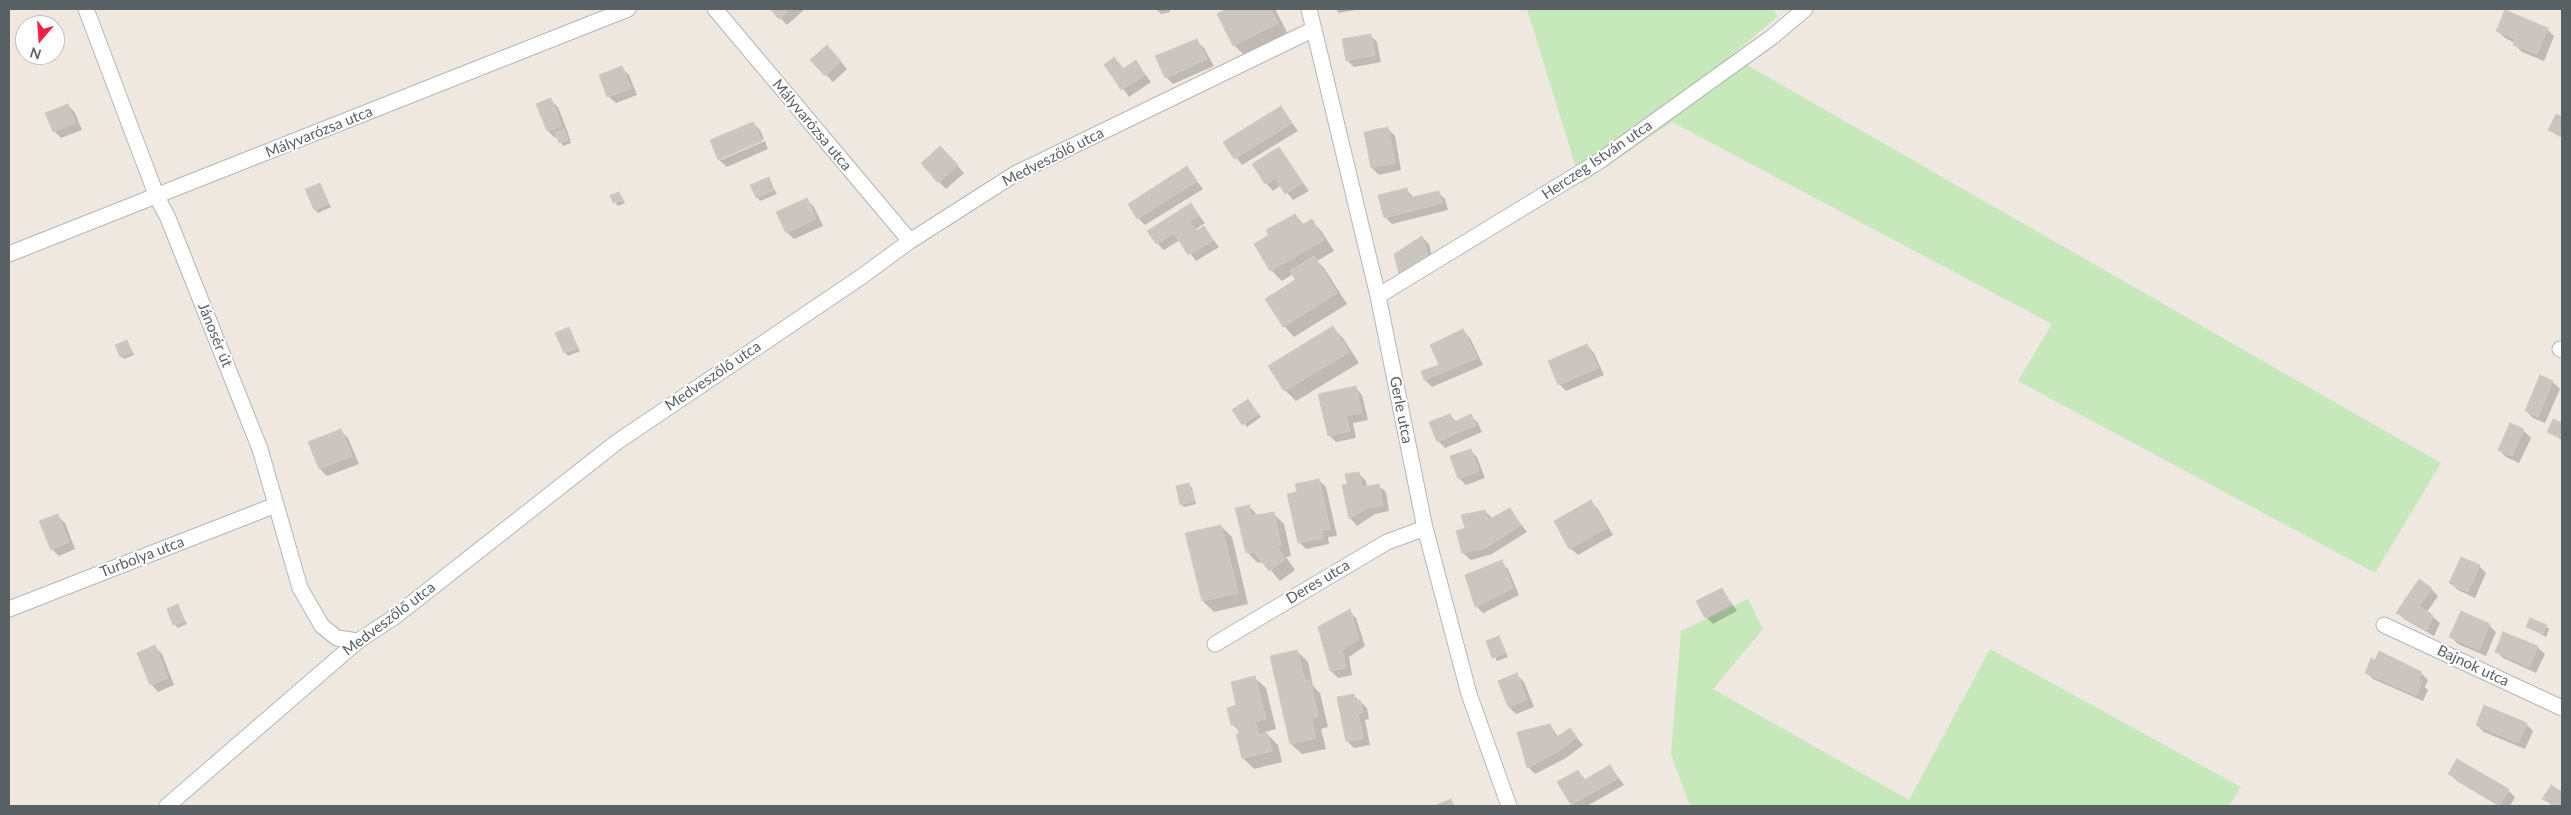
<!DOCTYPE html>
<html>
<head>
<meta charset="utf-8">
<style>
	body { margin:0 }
	#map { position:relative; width:2571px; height:815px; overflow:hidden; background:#eee8e1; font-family:Lato,sans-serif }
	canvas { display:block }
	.frame { position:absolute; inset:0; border:10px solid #5a6164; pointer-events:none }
	.north { position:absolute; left:15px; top:15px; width:50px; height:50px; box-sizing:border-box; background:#fff; border:1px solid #bdc0c1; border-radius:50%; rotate:198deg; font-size:14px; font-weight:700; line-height:20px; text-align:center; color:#5a6164 }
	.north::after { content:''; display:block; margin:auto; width:18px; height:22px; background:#f81e47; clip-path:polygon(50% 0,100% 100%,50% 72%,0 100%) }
</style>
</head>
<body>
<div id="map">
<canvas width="2571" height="815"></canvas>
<div class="frame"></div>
<div class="north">N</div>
</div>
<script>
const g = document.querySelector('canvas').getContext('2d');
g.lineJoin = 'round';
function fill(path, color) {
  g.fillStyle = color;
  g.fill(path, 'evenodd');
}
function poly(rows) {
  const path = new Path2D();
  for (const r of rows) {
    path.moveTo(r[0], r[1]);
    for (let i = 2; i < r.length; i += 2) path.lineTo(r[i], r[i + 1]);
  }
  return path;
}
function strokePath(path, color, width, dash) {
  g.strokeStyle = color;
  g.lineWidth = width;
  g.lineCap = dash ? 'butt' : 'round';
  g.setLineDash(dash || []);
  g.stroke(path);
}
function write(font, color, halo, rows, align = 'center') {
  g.font = font + ' Lato,sans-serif';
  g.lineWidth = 4;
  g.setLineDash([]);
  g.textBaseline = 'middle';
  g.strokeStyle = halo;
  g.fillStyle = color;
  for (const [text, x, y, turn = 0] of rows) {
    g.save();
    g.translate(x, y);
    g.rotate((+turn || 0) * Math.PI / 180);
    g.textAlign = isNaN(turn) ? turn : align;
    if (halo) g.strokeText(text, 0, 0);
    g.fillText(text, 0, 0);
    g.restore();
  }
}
const green = poly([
	[1527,9,1773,9,1778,16,1731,56,2441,463,2375,573,2018,381,2052,324,1672,122,1581,184],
	[1748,599,1763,629,1713,689,1909,800,1990,649,2241,787,2229,806,1690,806,1671,754,1681,631]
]);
const shadow = poly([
	[772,9,805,9,787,25],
	[1156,9,1169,9,1170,12,1161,14],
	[1229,9,1275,9,1288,34,1245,56,1234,45,1218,14],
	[1336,9,1360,9,1339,13],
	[2547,29,2554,36,2544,61,2522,52,2515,45,2515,43,2505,38,2497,31],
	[1370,35,1377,42,1381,62,1354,67,1347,60],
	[1197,41,1204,48,1214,66,1173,84,1166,77],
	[834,54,847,69,833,82,826,75],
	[1136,62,1151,82,1129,97,1106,65,1121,66,1124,69],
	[622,68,629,75,637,95,616,103,608,96],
	[550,100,558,107,568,133,571,143,563,146,558,137,555,138,548,131,538,105],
	[68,105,75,113,82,130,61,138,54,131],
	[1281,108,1298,131,1242,165,1225,142],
	[2556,116,2562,119,2562,138,2549,130],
	[753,123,760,130,764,139,721,158,721,160,765,141,768,149,727,167,719,160,712,141],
	[1388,129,1395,136,1401,170,1379,175,1372,168],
	[1279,148,1309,191,1293,200,1281,185,1273,191,1266,183],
	[947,154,964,173,946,189,939,182],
	[1187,168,1203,189,1145,225,1138,218],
	[768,179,777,194,760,201,757,197],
	[320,184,331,207,318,213,315,210],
	[1406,189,1414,198,1438,192,1445,199,1448,210,1392,224,1385,217],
	[619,193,625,203,618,206,615,202],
	[807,200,814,207,823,226,794,239,787,232],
	[1191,205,1205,223,1196,229,1198,232,1204,228,1219,247,1196,261,1180,240,1164,250,1157,243],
	[1295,215,1304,225,1312,221,1322,232,1334,251,1317,261,1324,268,1347,304,1294,337,1284,326,1297,280,1293,274,1282,281,1271,270,1271,235],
	[1422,237,1429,244,1434,263,1407,281,1400,274,1395,255],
	[1332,327,1343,338,1359,363,1296,401,1285,390,1270,366],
	[569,329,580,351,568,356,565,352],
	[1463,331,1470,338,1483,365,1432,387,1425,380,1423,372,1441,365],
	[127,341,134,355,124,359,121,356],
	[1587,345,1594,353,1604,375,1566,391,1559,384],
	[2541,377,2553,382,2560,389,2545,423,2533,418,2526,411],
	[1355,387,1362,395,1368,420,1353,423,1356,438,1336,442,1329,435],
	[1251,404,1261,417,1247,427,1234,410],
	[1450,415,1457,422,1471,416,1478,423,1482,432,1445,448,1438,441],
	[2553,420,2562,424,2562,440,2548,432],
	[2510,425,2523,430,2531,438,2519,463,2506,457,2499,450],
	[341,431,348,438,359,464,327,476,320,469,310,443],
	[1470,450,1477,457,1485,478,1466,485,1459,478],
	[1359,474,1366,481,1367,487,1378,485,1386,492,1389,511,1375,514,1357,526,1351,519,1343,486,1349,485],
	[1319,480,1326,487,1337,536,1328,537,1329,544,1306,549,1299,542,1299,493],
	[1189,484,1192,488,1196,504,1184,507,1181,504],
	[1591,502,1598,509,1613,535,1578,555,1570,548],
	[1249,506,1258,516,1273,513,1284,524,1291,556,1286,557,1295,570,1280,581,1264,562,1258,563,1248,553],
	[1510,510,1527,532,1492,554,1471,560,1463,553,1466,529,1485,511,1492,518],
	[58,516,65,523,75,549,59,556,52,549],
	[1221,526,1232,537,1248,604,1214,612,1203,601,1187,534],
	[1501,562,1508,569,1519,595,1483,613,1476,606,1467,576],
	[2479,566,2486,573,2475,598,2458,590,2451,583],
	[1722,589,1737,611,1713,624,1706,617],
	[2431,589,2438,596,2427,612,2440,623,2434,636,2404,619,2397,612],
	[178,606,187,624,178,628,174,624],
	[1349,611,1356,618,1365,646,1349,657,1352,675,1338,678,1331,671],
	[2489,625,2496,632,2486,656,2458,644,2451,637],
	[2546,626,2549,629,2546,637,2528,627],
	[2504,633,2537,647,2545,654,2536,673,2503,658,2496,651],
	[1499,637,1508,657,1497,661,1487,641],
	[155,647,162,654,174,685,158,692,151,684],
	[1297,651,1308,662,1313,686,1320,693,1328,727,1321,729,1326,749,1302,754,1291,744],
	[2366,672,2421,673,2428,680,2425,687,2428,690,2423,701,2373,679],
	[1517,675,1524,682,1534,707,1516,714,1509,707],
	[1255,678,1266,688,1276,729,1265,732,1278,745,1282,762,1254,769,1243,758,1237,735,1240,735,1240,732,1232,724,1238,706],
	[1353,695,1367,708,1369,719,1365,720,1370,745,1354,748,1347,741],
	[2526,724,2533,731,2525,749,2484,732,2477,725],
	[1550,725,1559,738,1570,730,1583,745,1566,758,1535,774,1528,767],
	[1610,766,1624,785,1587,806,1574,806,1572,804,1578,771,1586,780],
	[2450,774,2508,790,2515,797,2510,806,2499,806,2457,781],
	[2551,787,2562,793,2562,806,2552,806,2544,798]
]);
const building = poly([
	[770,9,790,9,779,19,770,9],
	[1226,9,1270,9,1278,23,1233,46,1217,14,1226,9],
	[2505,10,2548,28,2537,54,2513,45,2515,39,2496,31,2505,10],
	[1371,34,1375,55,1346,61,1342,39,1371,34],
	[1197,39,1207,59,1165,78,1155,56,1197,39],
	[827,45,841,61,825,76,810,60,827,45],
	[1114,57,1123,68,1112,76,1104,65,1114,57],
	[1136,60,1145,75,1121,90,1112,76,1136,60],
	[622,66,631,88,607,97,599,75,622,66],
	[551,98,562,126,547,131,536,104,551,98],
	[68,104,75,123,53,132,45,113,68,104],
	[1281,106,1292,123,1234,159,1223,142,1281,106],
	[2556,114,2562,117,2562,137,2548,130,2556,114],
	[753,122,762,141,718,160,710,140,753,122],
	[1388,127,1395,163,1371,168,1364,132,1388,127],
	[564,129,568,140,559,143,555,133,564,129],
	[940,146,958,165,938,183,921,163,940,146],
	[1279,147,1303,183,1285,194,1275,178,1265,184,1252,164,1279,147],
	[1187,166,1197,181,1137,219,1128,204,1187,166],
	[769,177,774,190,756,198,750,185,769,177],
	[320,183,329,204,314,210,305,189,320,183],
	[1407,188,1409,198,1439,191,1442,203,1384,218,1378,195,1407,188],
	[619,192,623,200,613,203,610,195,619,192],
	[807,198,816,219,786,233,776,212,807,198],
	[1191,203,1199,216,1189,221,1196,231,1204,226,1213,240,1188,255,1174,233,1156,244,1147,231,1191,203],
	[1295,214,1302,225,1312,219,1324,240,1270,271,1254,244,1269,235,1266,230,1295,214],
	[1422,236,1428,256,1399,274,1394,254,1422,236],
	[1314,256,1337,293,1283,327,1265,299,1295,280,1290,271,1314,256],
	[1333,326,1349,352,1284,391,1268,366,1333,326],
	[569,327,578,348,564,353,555,333,569,327],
	[1463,329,1477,358,1424,380,1421,371,1439,365,1430,345,1463,329],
	[127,340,132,352,120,357,115,345,127,340],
	[1587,344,1598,368,1558,385,1548,361,1587,344],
	[2540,375,2553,381,2538,417,2525,411,2540,375],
	[1356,386,1362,413,1346,416,1350,431,1328,436,1318,394,1356,386],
	[1248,399,1258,414,1242,425,1232,410,1248,399],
	[1450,414,1454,422,1471,414,1476,425,1437,442,1429,422,1450,414],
	[2553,419,2562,423,2562,439,2547,432,2553,419],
	[2510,423,2524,429,2512,456,2498,450,2510,423],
	[341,429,352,456,319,469,308,442,341,429],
	[1471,449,1479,471,1458,479,1450,456,1471,449],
	[1359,472,1362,487,1379,484,1383,505,1367,508,1349,519,1342,485,1347,484,1345,474,1359,472],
	[1319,479,1330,529,1322,530,1323,538,1298,543,1287,494,1297,492,1295,484,1319,479],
	[1189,483,1194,501,1180,505,1176,486,1189,483],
	[1591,500,1607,528,1569,549,1554,521,1591,500],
	[1249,505,1251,516,1274,512,1281,545,1277,546,1285,559,1269,571,1254,552,1246,553,1235,508,1249,505],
	[1510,508,1521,525,1518,527,1485,548,1462,553,1456,531,1465,528,1461,515,1485,510,1488,520,1510,508],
	[58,514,69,542,51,550,39,521,58,514],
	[1221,525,1238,593,1202,601,1185,533,1221,525],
	[2461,557,2480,565,2468,592,2449,583,2461,557],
	[1502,560,1513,588,1475,607,1465,575,1502,560],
	[2419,579,2432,588,2419,606,2433,615,2427,630,2396,613,2419,579],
	[1722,588,1731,604,1705,618,1696,601,1722,588],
	[178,604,185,621,173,625,167,609,178,604],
	[1350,609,1359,639,1342,650,1346,668,1330,671,1318,627,1350,609],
	[2461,611,2490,624,2479,650,2449,637,2461,611],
	[2530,618,2547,625,2543,634,2526,627,2530,618],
	[2503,632,2538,646,2529,667,2495,652,2503,632],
	[1499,636,1506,653,1492,658,1486,641,1499,636],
	[155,645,168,678,150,685,137,653,155,645],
	[1297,650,1305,681,1310,680,1318,716,1311,718,1316,738,1290,744,1270,656,1297,650],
	[2379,651,2422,672,2418,681,2422,682,2416,695,2365,673,2371,658,2375,660,2379,651],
	[1517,673,1527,700,1508,707,1498,681,1517,673],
	[1255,676,1266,719,1255,721,1259,735,1267,733,1272,751,1242,758,1236,734,1239,734,1237,724,1231,725,1227,708,1236,705,1231,682,1255,676],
	[1354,694,1355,701,1360,700,1363,713,1358,713,1363,738,1346,742,1337,697,1354,694],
	[2484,705,2527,723,2518,743,2476,725,2484,705],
	[1550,724,1555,738,1570,728,1577,737,1559,751,1527,768,1517,732,1550,724],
	[2457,759,2509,789,2500,805,2448,774,2457,759],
	[1610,765,1618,778,1571,805,1557,782,1578,770,1584,780,1610,765],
	[2551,785,2562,792,2562,806,2555,806,2542,799,2551,785],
	[1451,799,1454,806,1434,806,1451,799]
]);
const minor = poly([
	[86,9,157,197,168,218,260,449,300,588,322,626,337,638,358,641],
	[715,9,910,241],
	[1309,9,1378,296,1425,528,1469,694,1509,806],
	[9,254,628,9],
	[1378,296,1601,160,1772,37,1805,9],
	[2560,349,2562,350],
	[9,609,276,505],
	[2384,625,2562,708],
	[1215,644,1387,542,1425,528],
	[167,806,358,641,393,618,617,442,861,277,910,241,1015,174,1314,29]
]);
const streetNames = [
	["Mályvarózsa utca",812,125,50],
	["Mályvarózsa utca",319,132,-22],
	["Medveszőlő utca",1053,157,-27],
	["Herczeg István utca",1597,160,-34],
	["Jánosér út",215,335,68],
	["Medveszőlő utca",713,376,-34],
	["Gerle utca",1401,410,79],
	["Turbolya utca",142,557,-21],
	["Deres utca",1318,582,-31],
	["Medveszőlő utca",389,619,-37],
	["Bajnok utca",2473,666,25]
];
fill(green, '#c7e8bb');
fill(shadow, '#0003');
fill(building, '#cbc5c0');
strokePath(building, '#d4c8bf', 1);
strokePath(minor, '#b2b7ba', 17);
strokePath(minor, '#fff', 15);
write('15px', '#5a6164', '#fff', streetNames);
</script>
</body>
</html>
